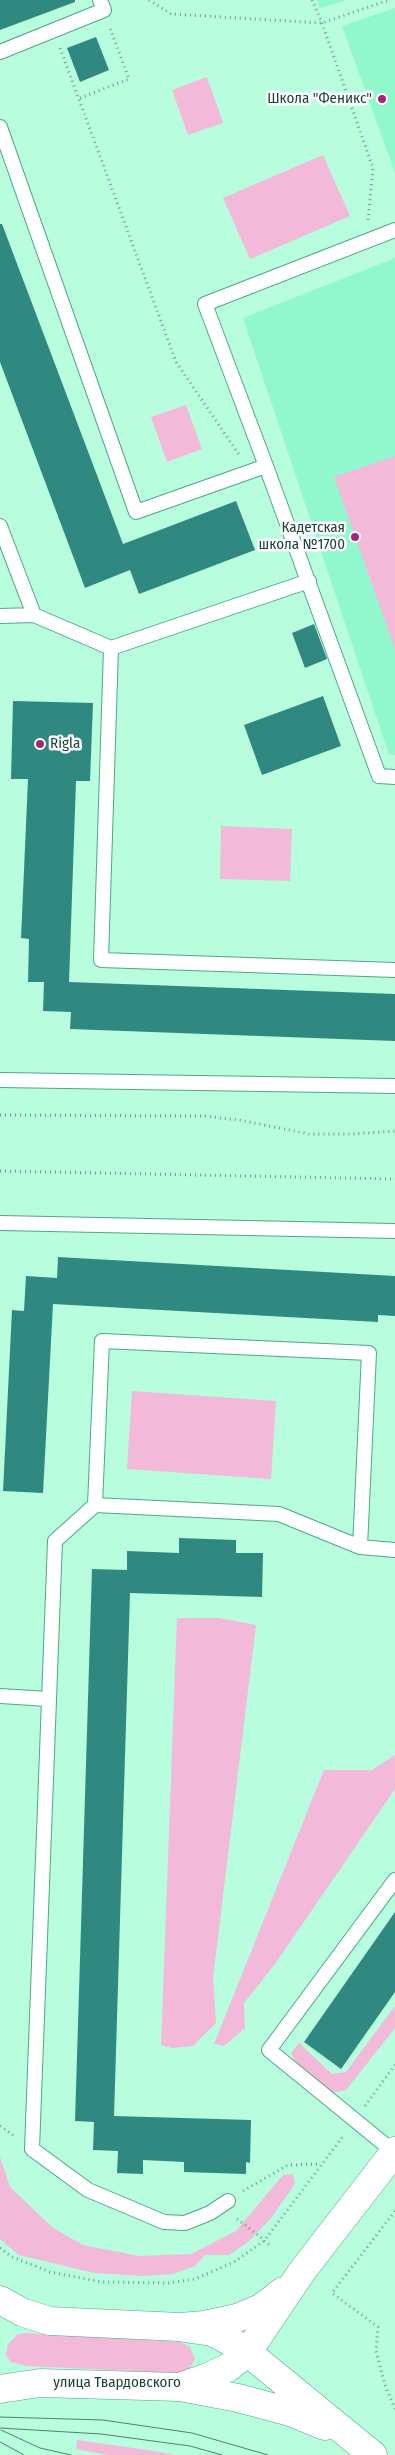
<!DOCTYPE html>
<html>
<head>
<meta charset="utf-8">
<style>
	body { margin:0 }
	canvas { display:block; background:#b7fdde }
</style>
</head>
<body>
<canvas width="395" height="2455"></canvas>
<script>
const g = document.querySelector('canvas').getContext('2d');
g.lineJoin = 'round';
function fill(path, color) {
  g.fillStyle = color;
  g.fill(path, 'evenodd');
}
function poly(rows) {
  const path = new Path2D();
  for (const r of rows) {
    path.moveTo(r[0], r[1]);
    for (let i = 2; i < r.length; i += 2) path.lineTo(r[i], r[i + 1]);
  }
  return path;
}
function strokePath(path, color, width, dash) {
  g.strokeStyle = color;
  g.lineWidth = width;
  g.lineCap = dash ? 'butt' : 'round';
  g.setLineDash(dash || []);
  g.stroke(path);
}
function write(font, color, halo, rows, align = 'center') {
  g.font = font + ' "Fira Sans Condensed",sans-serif';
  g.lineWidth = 5;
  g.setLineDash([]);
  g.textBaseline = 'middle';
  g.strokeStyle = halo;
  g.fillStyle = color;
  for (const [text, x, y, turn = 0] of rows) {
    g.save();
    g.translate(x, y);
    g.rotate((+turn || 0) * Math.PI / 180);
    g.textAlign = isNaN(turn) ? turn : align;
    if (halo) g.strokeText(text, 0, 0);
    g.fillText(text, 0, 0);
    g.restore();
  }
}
const built = poly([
	[317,0,346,0,320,8],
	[395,8,395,173,342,26],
	[395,258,395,755,389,755,243,318]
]);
const green = poly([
	[207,77,223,123,188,135,172,90],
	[323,155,350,216,250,259,223,198],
	[186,405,202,449,167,462,151,417],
	[395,456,395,649,334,477],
	[221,826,292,829,290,881,220,879],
	[132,1391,276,1401,271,1479,127,1469],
	[177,1618,219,1618,256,1625,213,1978,216,2023,193,2046,172,2048,161,2045],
	[395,1755,395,1789,275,1964,244,2003,245,2028,224,2046,214,2044,324,1770,372,1770],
	[395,2006,395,2028,346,2090,331,2093,298,2066,291,2053,299,2043,332,2074,346,2072],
	[0,2157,10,2187,53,2228,83,2245,139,2256,191,2254,236,2231,283,2175,293,2174,295,2184,271,2218,248,2242,229,2255,205,2255,195,2266,173,2274,143,2276,94,2273,19,2255,0,2239],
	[25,2333,180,2342,190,2347,195,2359,189,2370,178,2373,26,2366,11,2362,6,2355,8,2344,17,2335],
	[77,2440,154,2451,174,2455,107,2455,76,2449]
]);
const building = poly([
	[0,0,75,0,75,2,0,30],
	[96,37,109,70,80,82,67,48],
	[0,224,2,224,123,544,236,501,255,550,139,594,130,570,85,588,0,362],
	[314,624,327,659,305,668,292,633],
	[323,696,341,746,262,775,244,725],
	[13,701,93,703,90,781,76,781,69,982,395,994,395,1041,70,1029,71,1012,43,1011,44,982,28,982,29,939,21,938,28,779,11,779],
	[58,1257,395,1276,395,1316,378,1315,378,1322,53,1304,43,1493,3,1491,12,1310,24,1311,26,1276,57,1278],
	[179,1538,236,1540,236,1553,263,1553,262,1597,130,1593,114,2116,251,2120,250,2163,246,2162,246,2174,184,2172,184,2162,143,2160,143,2174,117,2173,118,2151,93,2150,94,2122,75,2121,92,1569,127,1570,127,1551,179,1553],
	[395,1912,395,1992,341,2069,304,2042]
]);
const path = poly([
	[149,0,171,14,322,23,389,0],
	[312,0,322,23,373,168,368,221],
	[60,48,176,362,240,456],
	[80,98,129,79,110,28],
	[0,1115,204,1116,239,1120,309,1134,353,1134,395,1131],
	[0,1171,395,1179],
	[365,2106,395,2065],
	[0,2126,14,2136],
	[243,2191,288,2165,321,2164],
	[395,2211,332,2293,378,2327,376,2351,385,2385,395,2409],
	[237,2219,262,2238],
	[264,2241,271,2246],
	[0,2248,12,2257,50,2272,102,2282,169,2283,195,2279,234,2262,264,2241,344,2135]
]);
const service = poly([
	[0,52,104,10,100,0],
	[0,127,136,512,266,466,379,776,395,777],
	[266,466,205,304,395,230],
	[0,526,34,615,0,616],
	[34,615,111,648,309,581],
	[111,648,101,960,395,970],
	[0,1080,395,1086],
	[0,1223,395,1231],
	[95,1505,102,1341,369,1353,360,1547,395,1550],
	[0,1696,48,1699],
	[394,2152,269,2050,395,1880],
	[228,2201,210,2213,185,2223,164,2222,88,2190,32,2149,55,1541,95,1505,279,1514,360,1547]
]);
const tertiary = poly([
	[184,2328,212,2332,241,2347,373,2455],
	[180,2387,238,2398,290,2412,325,2426]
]);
const secondary = poly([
	[0,2300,24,2313,50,2321,180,2327,204,2325,237,2318,261,2308,283,2291],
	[0,2389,40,2383,180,2387,208,2377,229,2367,247,2353,303,2270,395,2151]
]);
const tram = poly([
	[0,2417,103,2420,192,2433,268,2455],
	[0,2428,101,2434,190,2446,222,2455],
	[1,2430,40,2448,71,2455],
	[0,2442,24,2455]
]);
const markers = [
	[382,99,5,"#a42679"],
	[355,537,5,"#a42679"],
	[40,744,5,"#a42679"]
];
const poiNames = [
	["Школа \"Феникс\"",372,99],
	["Кадетская",345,528],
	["школа №1700",345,545],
	["Rigla",50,744,"left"]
];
const streetNames = [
	["улица Твардовского",117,2383]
];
fill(built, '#91f7cc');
fill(green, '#f3b9d8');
fill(building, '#308980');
strokePath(service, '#4da884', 16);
strokePath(tertiary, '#4da884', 29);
strokePath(secondary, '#4da884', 29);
strokePath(path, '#6aa089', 3, [1, 4]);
strokePath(service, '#fff', 14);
strokePath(tertiary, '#fff', 28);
strokePath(secondary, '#fff', 28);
strokePath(tram, '#51816d', 1);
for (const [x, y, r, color] of markers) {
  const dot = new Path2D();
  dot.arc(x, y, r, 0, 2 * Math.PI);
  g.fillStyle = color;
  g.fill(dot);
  strokePath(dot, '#fff', 2);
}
write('15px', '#1d4334', '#fff', poiNames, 'right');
write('15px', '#1d4334', '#fff', streetNames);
</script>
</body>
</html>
